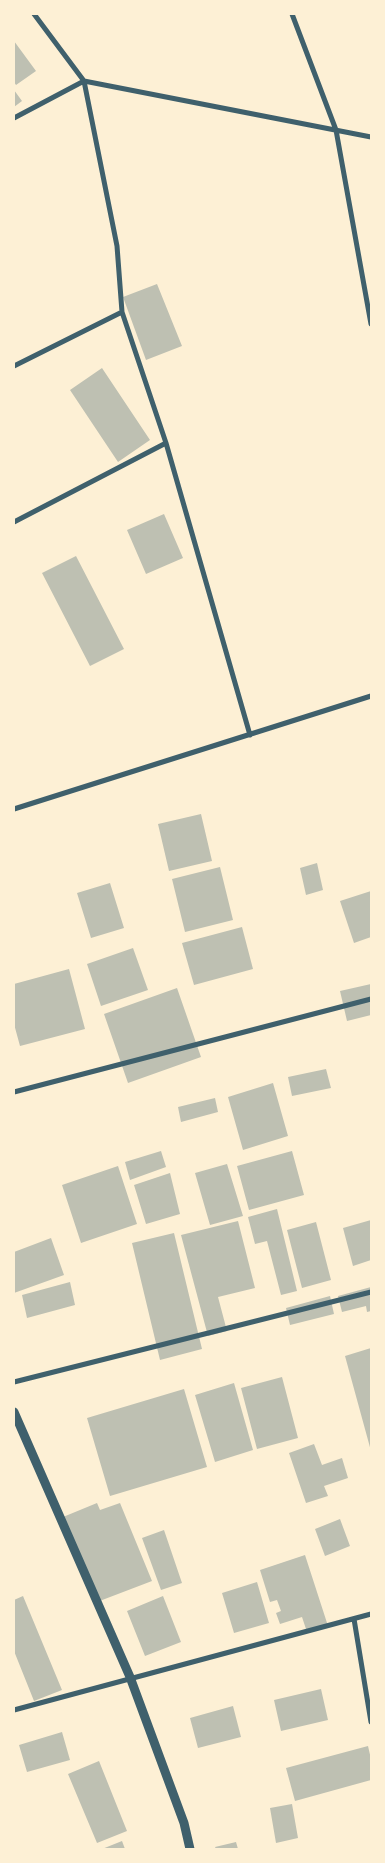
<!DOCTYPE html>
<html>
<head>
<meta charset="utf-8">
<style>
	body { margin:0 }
	#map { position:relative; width:385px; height:1863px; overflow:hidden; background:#fdf0d5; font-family:"Golos Text",sans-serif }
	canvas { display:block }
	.frame { position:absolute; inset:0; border:15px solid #fdf0d5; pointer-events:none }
</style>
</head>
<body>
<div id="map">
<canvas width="385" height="1863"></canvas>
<div class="frame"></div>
</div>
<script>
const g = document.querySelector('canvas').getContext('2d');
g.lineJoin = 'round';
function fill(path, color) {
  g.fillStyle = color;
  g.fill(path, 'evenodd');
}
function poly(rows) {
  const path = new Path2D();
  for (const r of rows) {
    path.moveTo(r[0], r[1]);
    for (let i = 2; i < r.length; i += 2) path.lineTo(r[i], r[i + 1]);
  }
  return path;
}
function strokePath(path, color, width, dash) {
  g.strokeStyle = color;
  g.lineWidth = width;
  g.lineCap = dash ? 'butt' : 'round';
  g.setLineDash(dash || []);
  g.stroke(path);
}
const building = poly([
	[14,41,36,71,16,85,14,82],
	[14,90,22,101,14,107],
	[157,284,182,346,146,360,123,297],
	[102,368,150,440,118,462,70,390],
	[164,514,183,558,146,574,127,530],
	[76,556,124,649,90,666,42,573],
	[201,814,212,861,169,871,158,824],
	[317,863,323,890,306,895,300,868],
	[220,867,233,920,185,932,172,879],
	[110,883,124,928,91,938,77,893],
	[371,891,371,937,354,943,340,901],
	[242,927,253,969,194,985,182,943],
	[133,948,148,990,101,1006,87,964],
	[69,969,85,1029,20,1046,14,1024,14,984],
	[371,984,371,1015,347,1021,340,991],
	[177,988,201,1057,128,1083,104,1014],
	[326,1069,331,1088,292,1096,288,1077],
	[273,1083,288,1136,243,1150,228,1097],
	[215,1098,218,1112,181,1122,178,1107],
	[161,1151,166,1167,130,1180,125,1162],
	[292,1151,304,1195,249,1210,237,1166],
	[227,1164,243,1216,210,1225,195,1173],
	[118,1166,137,1224,81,1243,62,1185],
	[170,1173,180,1214,146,1224,134,1185],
	[277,1209,297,1291,281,1295,267,1241,255,1244,248,1217],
	[371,1220,371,1260,353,1266,343,1228],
	[238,1221,255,1288,218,1297,227,1331,208,1336,181,1235],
	[316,1222,331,1280,302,1288,287,1230],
	[174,1233,202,1349,160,1360,132,1243],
	[51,1238,64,1275,14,1293,14,1252],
	[70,1282,75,1305,27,1318,22,1295],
	[371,1287,371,1311,367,1312,366,1306,342,1312,338,1296],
	[330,1296,334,1314,290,1325,286,1308],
	[371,1348,371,1451,345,1356],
	[282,1377,298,1438,257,1449,241,1388],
	[234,1383,253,1450,215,1462,195,1395],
	[184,1389,207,1467,110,1496,87,1418],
	[314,1444,322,1465,342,1458,348,1478,324,1486,328,1496,306,1503,289,1453],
	[97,1503,100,1510,120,1503,152,1581,97,1602,63,1517],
	[340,1519,350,1546,325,1556,315,1529],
	[164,1530,182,1583,161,1590,142,1538],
	[305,1555,328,1626,307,1632,302,1617,280,1624,276,1613,281,1611,277,1600,270,1602,260,1570],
	[257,1582,269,1623,234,1633,222,1593],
	[23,1596,62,1690,34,1701,14,1651,14,1600],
	[163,1596,181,1642,145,1656,127,1611],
	[321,1689,328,1720,281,1731,274,1700],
	[233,1706,241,1737,198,1748,190,1718],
	[62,1732,70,1760,27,1772,19,1745],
	[368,1746,371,1759,371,1780,295,1801,286,1768],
	[99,1761,127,1831,97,1843,68,1774],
	[292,1804,298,1838,276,1843,270,1808],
	[122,1841,125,1849,102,1849],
	[236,1842,238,1849,216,1849,215,1847]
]);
const minor = poly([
	[34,14,84,81,117,246,122,312,166,443,250,735],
	[292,14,336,130,371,324],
	[14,118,84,81,371,137],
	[14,366,122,312],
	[14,522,166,443],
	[14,809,371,696],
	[14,1092,371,999],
	[14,1382,371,1292],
	[354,1619,371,1722],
	[14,1710,371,1614]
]);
const tertiary = poly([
	[14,1412,130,1677,184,1823,190,1849]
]);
fill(building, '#bec0b2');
strokePath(minor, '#3f606c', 5);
strokePath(tertiary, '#3f606c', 9);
</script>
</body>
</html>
